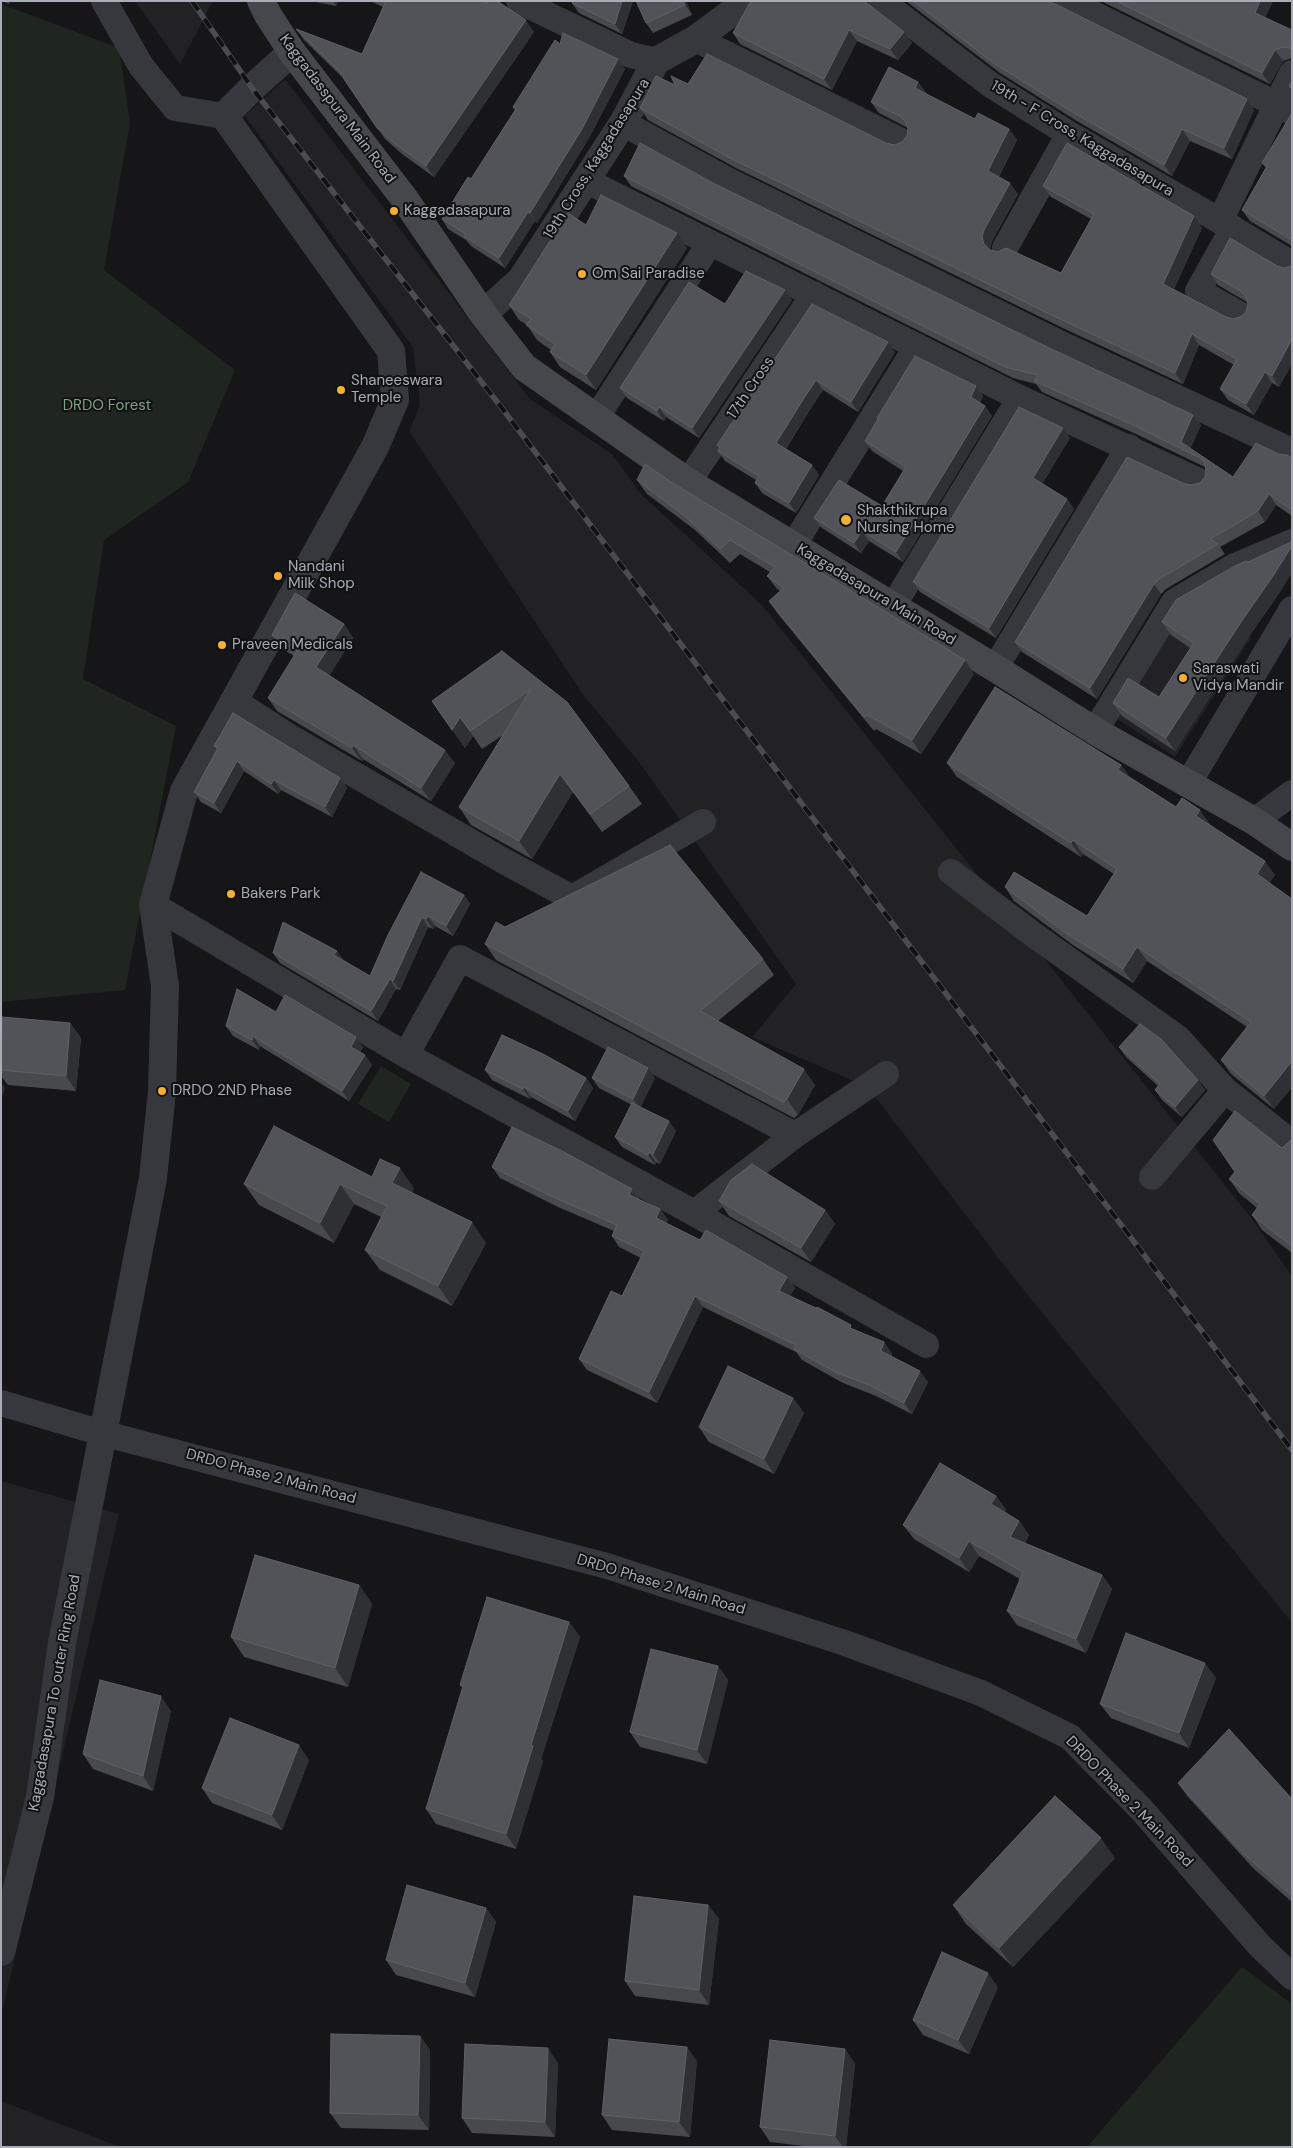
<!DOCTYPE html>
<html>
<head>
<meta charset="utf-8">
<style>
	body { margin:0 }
	#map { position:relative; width:1293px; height:2148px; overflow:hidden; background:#161618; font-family:"DM Sans",sans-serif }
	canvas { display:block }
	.frame { position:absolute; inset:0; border:2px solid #a8adb8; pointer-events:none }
</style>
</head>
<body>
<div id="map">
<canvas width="1293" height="2148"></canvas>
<div class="frame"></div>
</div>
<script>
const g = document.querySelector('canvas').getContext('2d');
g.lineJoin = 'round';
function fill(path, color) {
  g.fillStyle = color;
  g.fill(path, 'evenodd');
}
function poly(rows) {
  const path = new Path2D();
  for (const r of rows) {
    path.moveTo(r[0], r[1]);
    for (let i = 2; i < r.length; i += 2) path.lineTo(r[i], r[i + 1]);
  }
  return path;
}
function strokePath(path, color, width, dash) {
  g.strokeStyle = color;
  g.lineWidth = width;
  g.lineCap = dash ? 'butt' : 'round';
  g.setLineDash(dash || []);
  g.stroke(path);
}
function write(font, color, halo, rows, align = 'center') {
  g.font = font + ' "DM Sans",sans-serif';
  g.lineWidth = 4;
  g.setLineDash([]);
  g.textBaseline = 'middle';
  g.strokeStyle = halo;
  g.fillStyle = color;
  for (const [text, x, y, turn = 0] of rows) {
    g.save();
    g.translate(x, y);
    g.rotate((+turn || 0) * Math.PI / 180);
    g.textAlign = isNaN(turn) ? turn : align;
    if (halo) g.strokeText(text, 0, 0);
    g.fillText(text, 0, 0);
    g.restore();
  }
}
const built = poly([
	[135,1,213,1,180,64],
	[285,79,530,399,612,454,640,493,762,605,1252,1219,1292,1276,1292,1623,1007,1269,877,1099,870,1088,752,1037,796,984,639,762,584,696,409,431,420,405,413,347,245,116],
	[1190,599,1251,638,1175,757,1114,717],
	[1,1481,119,1514,1,2016],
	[1,2101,120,2147,1,2147]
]);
const green = poly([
	[1,4,119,48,130,123,104,270,235,370,188,482,104,540,83,679,176,726,125,990,1,1002],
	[381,1066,411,1084,389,1122,358,1104],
	[1242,1967,1292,2004,1292,2147,1087,2147]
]);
const minor = poly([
	[104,1,141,66,175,108,224,116],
	[519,1,631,55,656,61],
	[881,1,991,85,1069,134,1220,221,1292,264],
	[1067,1,1292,112],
	[696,39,901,141],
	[623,123,729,181,1059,343,1292,451],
	[587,181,1020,398,1199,481],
	[1220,221,1292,73],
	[1233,228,1198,291,1241,315],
	[1005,248,1069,134],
	[596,418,710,243],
	[688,482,814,294],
	[793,546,917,346],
	[893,606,1020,398],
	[995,668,1129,447],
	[234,701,288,736,502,860,572,898,703,822],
	[1095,731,1174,602,1235,566,1292,542],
	[1188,784,1292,609],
	[1254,821,1292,793],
	[951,872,1034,935,1178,1038,1225,1090,1292,1143],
	[153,905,406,1055,694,1213,926,1345],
	[406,1055,460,958,795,1135],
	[1152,1177,1225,1090],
	[694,1213,795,1135,886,1074],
	[1,1403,102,1433,607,1566,845,1643,981,1693,1070,1737,1141,1809,1259,1945,1292,1977]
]);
const tertiary = poly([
	[483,314,521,280,623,123,656,61,696,39,747,1],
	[1,1952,40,1797,62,1643,153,1178,162,1091,165,986,153,905,184,791,375,447,395,400,391,351,224,116,252,88,292,52]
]);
const secondary = poly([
	[261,1,268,15,292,52,404,198,483,314,524,367,688,482,995,668,1095,731,1254,821,1292,847]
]);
const rail = poly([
	[192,1,252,88,498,403,1292,1450]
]);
const wall = poly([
	[2,1,10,1,9,4],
	[311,1,338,1,336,6],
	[370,1,483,1,534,32,434,177,402,154,385,139,344,79,304,40,296,29,362,54,383,7],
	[573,1,633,1,622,34,579,13,572,3],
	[686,1,692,15,653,33,646,23],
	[751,1,866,1,867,4,912,43,898,60,857,41,832,90,740,44,733,33],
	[906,1,1052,1,1053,3,1247,99,1254,110,1232,159,1190,141,1172,176,1077,121,1000,73],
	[1101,1,1273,1,1265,18,1292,31,1292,58,1283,61,1270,84],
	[560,44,618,59,625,69,589,138,537,223,535,221,505,268,471,246,466,240,448,229,442,219,471,179,515,110,513,107],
	[918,82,926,93,925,94,975,119,1009,129,1017,140,999,177,1018,194,992,241,990,248,991,250,1061,273,1091,219,1051,197,1043,186,1202,228,1174,289,1226,317,1233,319,1240,317,1246,312,1248,304,1247,302,1218,285,1211,274,1277,266,1284,268,1292,266,1292,364,1279,387,1272,383,1254,415,1228,400,1220,389,1234,365,1199,345,1183,384,1065,329,736,168,648,120,640,108,675,85,688,84,886,143,895,145,902,142,907,136,908,129,908,128,879,113,871,102],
	[1292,113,1292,246,1250,221,1242,210,1266,168,1262,163],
	[624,176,715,184,1045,346,1193,415,1201,425,1190,449,1233,477,1278,454,1292,458,1292,516,1276,505,1265,522,1220,547,1225,554,1166,589,1161,594,1097,699,1022,652,1015,642,1185,484,1192,485,1200,483,1205,477,1206,470,1205,467,1136,434,1042,392,1036,384,1013,378,631,186],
	[586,225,687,248,596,390,560,367,550,352,551,350,537,340,527,325,519,320,509,305],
	[792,300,699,438,666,417,664,421,627,398,620,388,725,304],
	[812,304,895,352,858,412,823,390,811,408,786,449,812,465,819,475,796,513,762,493,755,483,756,480,725,461,718,451,719,448,717,445],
	[976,386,983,396,980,403,985,406,992,416,903,562,869,541,861,553,822,528,814,518,882,506,903,471,872,451,865,441,878,420,877,418],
	[1070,438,1042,483,1067,499,1074,509,996,638,920,592,913,582],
	[637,480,671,482,974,674,921,754,876,729,874,731,778,614,769,601,780,591,777,589,767,576,770,572,740,554,730,563,695,530,647,494],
	[1282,589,1250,635,1175,751,1122,716,1113,703,1159,697,1190,648,1171,635,1162,622],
	[344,624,353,638,329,676,455,763,431,801,363,759,362,761,277,711,268,698,294,656,281,648,272,635],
	[502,651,629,786,642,804,602,832,573,792,532,859,471,825,459,807,503,735,482,749,473,736,465,748,432,701],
	[214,746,340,778,347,788,332,817,281,790,278,794,244,771,221,813,201,802,194,792,217,750],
	[947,763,1130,777,1176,807,1210,824,1209,825,1275,875,1269,883,1292,899,1292,1087,1274,1109,1231,1074,1221,1060,1247,1027,1147,961,1133,983,1073,945,1014,901,1005,887,1087,916,1114,874,1083,854,1081,857,957,777],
	[464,895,470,904,453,936,435,926,433,929,428,927,400,990,396,989,378,1021,280,963,273,953,343,961,370,976,388,935],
	[505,927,763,959,774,975,718,1021,815,1085,798,1115,794,1118,496,960,485,944],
	[276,1012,363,1047,360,1052,365,1055,372,1065,349,1101,260,1046,259,1050,233,1036,226,1026],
	[70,1023,81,1038,76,1091,8,1085,1,1076,1,1024],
	[1119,1047,1198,1080,1205,1090,1182,1117,1162,1100,1155,1090,1158,1086,1126,1057],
	[485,1070,586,1078,593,1088,575,1121,531,1097,530,1099,492,1080],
	[592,1078,655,1078,640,1107,676,1131,660,1164,656,1162,655,1165,622,1147,615,1137,632,1105,599,1088],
	[1292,1139,1292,1253,1262,1230,1252,1215,1257,1208,1240,1194,1229,1179,1282,1148],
	[492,1167,632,1189,639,1199,660,1209,668,1220,666,1223,700,1240,787,1277,795,1288,790,1296,855,1330,884,1342,892,1354,891,1356,928,1382,912,1414,876,1396,843,1383,802,1360,796,1352,703,1307,657,1403,587,1370,579,1359,622,1296,641,1258,619,1247,612,1236,614,1231,558,1207,500,1178],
	[372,1177,414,1188,412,1193,486,1243,452,1306,380,1270,365,1250,381,1217,354,1204,334,1243,259,1205,244,1184],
	[719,1201,825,1210,835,1224,811,1262,729,1216],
	[793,1398,804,1413,774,1474,709,1442,699,1427],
	[996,1496,1006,1510,1005,1512,1019,1521,1029,1535,1025,1543,1102,1575,1112,1589,1086,1653,1017,1625,1007,1611,1020,1579,979,1556,969,1572,914,1539,903,1525],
	[359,1585,372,1604,348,1687,244,1657,231,1637],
	[569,1622,580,1637,541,1759,543,1761,516,1849,436,1824,426,1809,463,1689,460,1685],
	[718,1666,728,1680,707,1764,640,1747,630,1732],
	[1216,1678,1189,1748,1111,1718,1100,1704],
	[171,1711,153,1791,93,1769,83,1754],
	[309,1760,282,1830,212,1803,202,1788],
	[1178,1783,1292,1799,1292,1902,1254,1869,1188,1797],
	[1115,1858,1013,1967,966,1924,953,1905],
	[708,1905,719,1919,709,2005,635,1996,625,1981],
	[486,1908,496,1922,475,1997,396,1975,386,1960],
	[998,1987,969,2054,923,2035,913,2020],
	[420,2036,430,2050,429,2130,341,2128,330,2113],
	[697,2061,690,2137,612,2130,602,2115],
	[558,2063,555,2137,472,2133,462,2118],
	[855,2063,846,2147,812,2147,770,2142,760,2127]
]);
const shadedWall = poly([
	[333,1,338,1,336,6],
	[622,1,633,1,622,34,615,24],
	[683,1,686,1,692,15,685,5],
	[1260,1,1273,1,1262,24,1255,13],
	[526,20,534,32,434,177,426,166],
	[849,30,857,41,832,90,824,79],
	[904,32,912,43,898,60,890,49],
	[1275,50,1283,61,1270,84,1262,73],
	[618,59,625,69,589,138,537,223,530,213],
	[918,82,926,93,922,99,915,88],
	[1247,99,1254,110,1232,159,1224,148],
	[1009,129,1017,140,996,182,988,171],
	[1182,129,1190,141,1172,176,1164,165],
	[1010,183,1018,194,992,241,990,248,992,255,984,244,982,237,984,230],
	[528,212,535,221,505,268,499,258],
	[1194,216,1202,228,1171,295,1163,284],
	[677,233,687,248,596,390,586,375],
	[785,290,792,300,699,438,692,428],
	[1192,334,1199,345,1183,384,1175,373],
	[1292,339,1292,364,1279,387,1272,376],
	[888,342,895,352,858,412,851,402],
	[1265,372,1272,383,1254,415,1246,404],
	[816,380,823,390,811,408,783,453,776,443,804,398],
	[976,386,983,396,978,407,971,397],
	[985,406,992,416,903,562,896,552],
	[659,407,666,417,664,421,657,411],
	[1193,415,1201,425,1188,452,1181,442],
	[1063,428,1070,438,1040,488,1033,478],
	[812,465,819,475,796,513,789,503],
	[1269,494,1276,505,1265,522,1258,511],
	[1067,499,1074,509,996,638,989,628],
	[862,531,869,541,861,553,854,543],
	[1292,546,1292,573,1282,589,1250,635,1175,751,1166,738,1241,622],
	[1154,584,1161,594,1097,699,1090,688],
	[344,624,353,638,326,681,316,667],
	[965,660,974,674,921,754,912,740],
	[460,717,473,736,465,748,452,730],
	[353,745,363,759,362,761,352,748],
	[445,750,455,763,431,801,421,788],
	[237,761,244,771,221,813,214,803],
	[1121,765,1131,778,1118,770],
	[560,774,573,792,532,859,519,841],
	[340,778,347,788,332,817,325,807],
	[274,780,281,790,278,794,271,784],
	[1200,810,1210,824,1206,830,1196,816],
	[1073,840,1083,854,1081,857,1071,843],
	[1265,861,1275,875,1266,888,1257,874],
	[464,895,470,904,453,936,446,926],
	[428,916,435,926,433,929,426,919],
	[422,917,428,927,400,990,393,981],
	[1137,947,1147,961,1133,983,1123,969],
	[337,951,344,960,334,955],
	[390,979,396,989,378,1021,371,1011],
	[70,1023,81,1038,76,1091,66,1076],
	[253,1036,260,1046,259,1050,252,1040],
	[356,1037,363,1047,358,1057,351,1047],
	[365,1055,372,1065,349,1101,342,1091],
	[1292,1061,1292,1087,1274,1109,1264,1096],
	[648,1068,655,1078,640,1109,633,1099],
	[804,1069,815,1085,798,1115,787,1099],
	[586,1078,593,1088,575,1121,568,1111],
	[1198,1080,1205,1090,1182,1117,1175,1107],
	[1,1083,5,1088,1,1100],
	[524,1087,531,1097,530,1099,523,1089],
	[669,1121,676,1131,660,1164,653,1154],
	[649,1152,656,1162,655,1165,648,1155],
	[400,1168,414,1188,407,1204,392,1183],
	[340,1184,354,1204,334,1243,320,1223],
	[632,1189,639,1200,629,1195],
	[660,1209,668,1220,664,1229,656,1218],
	[825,1210,835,1224,811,1262,801,1248],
	[472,1222,486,1243,452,1306,438,1286],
	[787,1277,795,1288,786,1302,779,1291],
	[695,1296,703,1307,657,1403,649,1392],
	[884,1342,892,1354,889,1362,881,1351],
	[920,1371,928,1382,912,1414,904,1403],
	[793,1398,804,1413,774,1474,764,1459],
	[996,1496,1006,1510,1002,1518,991,1504],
	[1019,1521,1029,1535,1020,1552,1010,1537],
	[969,1541,979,1556,969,1572,959,1558],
	[1102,1575,1112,1589,1086,1653,1076,1639],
	[359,1585,372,1604,348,1687,335,1668],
	[569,1622,580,1637,541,1759,543,1761,516,1849,506,1834,531,1745],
	[1205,1663,1216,1678,1189,1748,1179,1733],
	[718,1666,728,1680,707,1764,697,1750],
	[161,1696,171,1711,153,1791,143,1776],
	[299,1745,309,1760,282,1830,272,1815],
	[1101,1838,1115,1858,1013,1967,999,1948],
	[708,1905,719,1919,709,2005,699,1990],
	[486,1908,496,1922,475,1997,465,1983],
	[988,1973,998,1987,969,2054,958,2040],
	[420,2036,430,2050,429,2130,418,2115],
	[687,2047,697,2061,690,2137,679,2122],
	[548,2048,558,2063,555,2137,545,2122],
	[845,2049,855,2063,846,2147,843,2147,835,2136]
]);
const building = poly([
	[386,1,483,1,487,3,489,1,497,1,526,20,426,166,394,143,377,128,344,79,343,75,296,29,362,54,386,1],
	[573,1,622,1,615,24,572,3,573,1],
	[636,1,683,1,685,5,646,23,636,1],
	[751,1,864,1,904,32,890,49,849,30,824,79,733,33,751,1],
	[913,1,1050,1,1053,3,1247,99,1224,148,1182,129,1164,165,1069,110,992,62,913,1],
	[1116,1,1260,1,1255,13,1292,30,1292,49,1290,48,1283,47,1275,50,1262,73,1116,1],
	[563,33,618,59,582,129,530,213,528,212,499,258,464,236,466,234,442,219,468,177,471,179,516,109,513,107,555,40,560,44,563,33],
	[707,54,886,143,895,145,902,142,907,136,908,129,906,122,900,116,871,102,889,67,918,82,915,88,975,119,978,113,1009,129,988,171,1010,183,984,230,982,237,984,244,990,250,998,252,1006,248,1061,273,1094,214,1043,186,1067,143,1194,216,1163,284,1226,317,1233,319,1240,317,1246,312,1248,304,1246,297,1241,291,1211,274,1230,238,1277,266,1284,268,1292,266,1292,339,1272,376,1265,372,1246,404,1220,389,1237,359,1192,334,1175,373,1058,318,728,157,640,108,656,76,675,85,671,76,688,84,707,54],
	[1292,81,1292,89,1289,86,1292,81],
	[1292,113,1292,240,1242,210,1267,166,1262,163,1292,113],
	[640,143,715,184,1045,346,1193,415,1181,442,1233,477,1256,443,1278,454,1287,455,1292,458,1292,510,1269,494,1258,511,1210,539,1218,544,1159,579,1154,584,1090,688,1015,642,1127,457,1185,484,1192,485,1200,483,1205,477,1206,470,1204,461,1198,457,1129,423,1034,381,1038,375,1005,367,624,176,640,143],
	[601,195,677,233,586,375,550,352,555,344,526,325,531,319,509,305,568,213,586,225,601,195],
	[746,271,785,290,692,428,659,407,657,411,620,388,689,282,725,304,746,271],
	[812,304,888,342,851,402,816,380,804,398,776,443,812,465,789,503,755,483,759,476,718,451,720,447,717,445,812,304],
	[915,356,976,386,971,397,985,406,896,552,862,531,854,543,814,518,839,480,882,506,906,467,865,441,878,419,877,418,915,356],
	[1019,407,1063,428,1033,478,1067,499,989,628,913,582,1019,407],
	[645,464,671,482,965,660,912,740,867,715,864,717,769,601,784,588,767,576,775,567,730,540,720,549,686,517,637,480,645,464],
	[1292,540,1292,546,1273,576,1241,622,1166,738,1113,703,1128,678,1159,697,1194,643,1162,622,1176,600,1233,567,1246,561,1248,562,1289,543,1292,540],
	[295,593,344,624,316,667,445,750,421,788,353,745,352,748,268,698,297,651,272,635,295,593],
	[502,651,567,702,629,786,590,814,560,774,519,841,459,807,531,689,470,731,460,717,452,730,432,701,502,651],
	[995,687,1121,765,1118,770,1176,807,1182,798,1200,810,1196,816,1265,861,1257,874,1292,899,1292,1061,1264,1096,1221,1060,1251,1022,1137,947,1123,969,1063,931,1005,887,1014,872,1087,916,1117,869,1073,840,1071,843,947,763,995,687],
	[233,713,340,778,325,807,274,780,271,784,237,761,214,803,194,792,218,748,214,746,233,713],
	[670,845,763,959,700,1011,804,1069,787,1099,783,1102,485,944,496,922,505,927,670,845],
	[421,872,464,895,446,926,428,916,426,919,422,917,393,981,390,979,371,1011,273,953,283,922,337,951,334,955,370,976,388,935,421,872],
	[237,989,276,1012,285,995,356,1037,351,1047,365,1055,342,1091,253,1036,252,1040,226,1026,237,989],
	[2,1017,70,1023,66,1076,1,1070,2,1017],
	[1140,1024,1161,1039,1198,1080,1175,1107,1155,1090,1160,1084,1119,1047,1140,1024],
	[502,1035,545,1055,586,1078,568,1111,524,1087,523,1089,485,1070,502,1035],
	[608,1047,648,1068,633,1099,592,1078,608,1047],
	[632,1103,669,1121,653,1154,649,1152,648,1155,615,1137,632,1103],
	[1235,1111,1282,1148,1292,1139,1292,1246,1252,1215,1260,1204,1229,1179,1235,1172,1213,1140,1235,1111],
	[274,1126,372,1177,380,1159,400,1168,392,1183,472,1222,438,1286,365,1250,387,1206,340,1184,320,1223,244,1184,274,1126],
	[512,1127,562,1151,632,1189,629,1195,660,1209,656,1218,700,1240,706,1230,787,1277,779,1291,816,1308,817,1307,851,1325,850,1328,884,1342,881,1351,920,1371,904,1403,869,1385,835,1372,794,1349,796,1345,695,1296,649,1392,579,1359,611,1291,622,1296,644,1251,612,1236,617,1225,551,1196,492,1167,512,1127],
	[752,1164,825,1210,801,1248,719,1201,731,1180,752,1164],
	[728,1366,793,1398,764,1459,699,1427,728,1366],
	[940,1463,996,1496,991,1504,1019,1521,1010,1537,1102,1575,1076,1639,1007,1611,1023,1572,969,1541,959,1558,903,1525,940,1463],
	[255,1555,359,1585,335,1668,231,1637,255,1555],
	[487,1597,569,1622,531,1745,533,1746,506,1834,426,1809,463,1686,460,1685,487,1597],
	[1126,1633,1205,1663,1179,1733,1100,1704,1126,1633],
	[651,1649,718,1666,697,1750,630,1732,651,1649],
	[100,1680,161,1696,143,1776,83,1754,100,1680],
	[230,1718,299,1745,272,1815,202,1788,230,1718],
	[1229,1729,1292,1799,1292,1896,1245,1855,1178,1783,1229,1729],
	[1055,1796,1101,1838,999,1948,953,1905,1055,1796],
	[407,1885,486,1908,465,1983,386,1960,407,1885],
	[634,1896,708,1905,699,1990,625,1981,634,1896],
	[942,1952,988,1973,958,2040,913,2020,942,1952],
	[331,2034,420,2036,418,2115,330,2113,331,2034],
	[609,2039,687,2047,679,2122,602,2115,609,2039],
	[770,2040,845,2049,835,2136,760,2127,770,2040],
	[465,2044,548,2048,545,2122,462,2118,465,2044]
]);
const markers = [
	[394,211,5,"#f2b134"],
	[582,274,5,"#f2b134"],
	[341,390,5,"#f2b134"],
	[846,520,6,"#f2b134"],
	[278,576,5,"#f2b134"],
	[222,645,5,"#f2b134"],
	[1183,678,5,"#f2b134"],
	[231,894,5,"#f2b134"],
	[162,1091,5,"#f2b134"]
];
const streetNames = [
	["Kaggadasspura Main Road",337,109,53],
	["19th - F Cross, Kaggadasapura",1082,139,31],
	["19th Cross, Kaggadasapura",597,159,-58],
	["17th Cross",751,388,-56],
	["Kaggadasapura Main Road",876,595,31],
	["DRDO Phase 2 Main Road",271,1477,15],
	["DRDO Phase 2 Main Road",661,1585,17],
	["Kaggadasapura To outer Ring Road",55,1693,-80],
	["DRDO Phase 2 Main Road",1129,1802,46]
];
const poiNames = [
	["Kaggadasapura",404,211],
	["Om Sai Paradise",592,274],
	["Shaneeswara",351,381],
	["Temple",351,398],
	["Shakthikrupa",857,511],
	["Nursing Home",857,528],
	["Nandani",288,567],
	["Milk Shop",288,584],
	["Praveen Medicals",232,645],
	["Saraswati",1193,669],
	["Vidya Mandir",1193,686],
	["Bakers Park",241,894],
	["DRDO 2ND Phase",172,1091]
];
const parkNames = [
	["DRDO Forest",107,406]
];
fill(built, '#222225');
fill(green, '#1e261f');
strokePath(minor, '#37383d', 26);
strokePath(tertiary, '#37383d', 28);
strokePath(secondary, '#45474d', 28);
strokePath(rail, '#4a4c52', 5.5);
strokePath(rail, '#111113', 4, [11]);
fill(wall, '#47494d');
fill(shadedWall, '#2f3033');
fill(building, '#525359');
strokePath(building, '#5f6168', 1);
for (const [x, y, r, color] of markers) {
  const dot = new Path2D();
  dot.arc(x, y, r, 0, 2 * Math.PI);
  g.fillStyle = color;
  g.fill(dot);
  strokePath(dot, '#111113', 2);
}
write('15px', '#a8adb8', '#111113', streetNames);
write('15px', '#a8adb8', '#111113', poiNames, 'left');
write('15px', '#7fa381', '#111113', parkNames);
</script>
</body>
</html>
